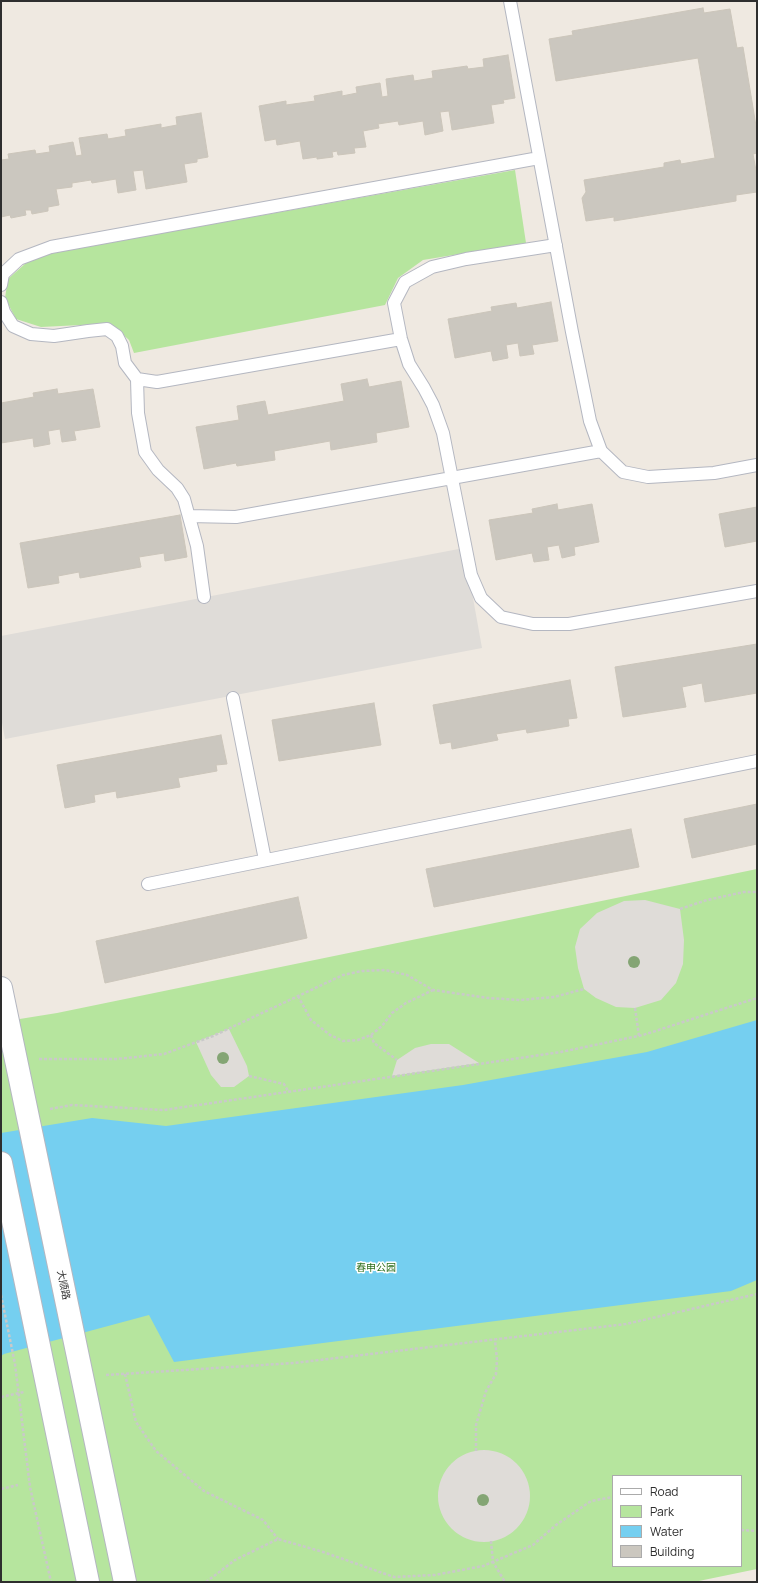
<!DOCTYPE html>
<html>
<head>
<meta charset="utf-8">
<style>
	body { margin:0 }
	#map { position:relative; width:758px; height:1583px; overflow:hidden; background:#efe9e1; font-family:Manrope,sans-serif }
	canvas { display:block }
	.frame { position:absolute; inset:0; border:2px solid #2e2e2e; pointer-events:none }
	.legend { position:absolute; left:612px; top:1475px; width:130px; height:92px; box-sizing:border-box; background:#fff; border:1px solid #ababab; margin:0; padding:5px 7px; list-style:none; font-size:12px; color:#2e2e2e }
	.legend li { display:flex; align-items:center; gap:8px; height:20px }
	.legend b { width:20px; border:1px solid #ababab }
</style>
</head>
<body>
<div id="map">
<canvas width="758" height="1583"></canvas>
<div class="frame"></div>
<ul class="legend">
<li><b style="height:5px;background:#fff"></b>Road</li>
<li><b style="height:11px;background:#b6e59e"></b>Park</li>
<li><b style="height:11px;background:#75cff0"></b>Water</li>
<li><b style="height:11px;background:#cbc7bf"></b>Building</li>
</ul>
</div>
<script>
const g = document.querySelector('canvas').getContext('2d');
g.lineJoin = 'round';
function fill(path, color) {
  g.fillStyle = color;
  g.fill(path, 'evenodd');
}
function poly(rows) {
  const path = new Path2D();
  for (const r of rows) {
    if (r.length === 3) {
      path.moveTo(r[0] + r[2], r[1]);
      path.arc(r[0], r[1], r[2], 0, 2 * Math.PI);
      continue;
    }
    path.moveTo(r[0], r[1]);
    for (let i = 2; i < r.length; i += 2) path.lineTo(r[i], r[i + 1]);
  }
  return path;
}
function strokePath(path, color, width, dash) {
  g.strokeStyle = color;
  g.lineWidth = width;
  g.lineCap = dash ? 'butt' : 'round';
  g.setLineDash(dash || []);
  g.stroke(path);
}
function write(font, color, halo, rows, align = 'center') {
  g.font = font + ' Manrope,"Noto Sans SC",sans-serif';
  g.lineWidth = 3;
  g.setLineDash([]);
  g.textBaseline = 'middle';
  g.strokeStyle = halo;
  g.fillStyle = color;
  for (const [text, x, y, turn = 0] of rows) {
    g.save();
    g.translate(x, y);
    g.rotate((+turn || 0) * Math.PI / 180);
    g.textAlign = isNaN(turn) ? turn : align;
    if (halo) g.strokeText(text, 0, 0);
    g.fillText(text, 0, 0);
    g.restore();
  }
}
const green = poly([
	[515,170,526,243,423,260,398,278,385,305,134,353,129,340,118,330,101,324,41,327,16,319,5,298,8,279,26,263,51,253],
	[757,869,757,1569,694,1582,1,1582,1,1022,57,1013],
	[613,1476,741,1476,741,1566,613,1566]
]);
const plaza = poly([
	[464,548,482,648,5,739,1,717,1,636],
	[645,900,680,909,684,940,683,964,676,983,661,1000,635,1008,616,1007,596,998,584,989,578,968,575,947,580,929,597,913,624,901],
	[229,1029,247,1066,249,1076,234,1087,221,1087,211,1075,196,1042],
	[431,1044,449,1044,479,1063,392,1076,397,1060,415,1048],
	[484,1496,46]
]);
const water = poly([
	[757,1020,757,1280,731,1291,174,1362,149,1315,4,1354,1,1356,1,1133,92,1118,166,1126,463,1085,647,1052]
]);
const building = poly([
	[703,8,704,13,730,9,737,48,743,47,757,132,757,153,753,154,757,176,757,192,736,195,736,201,614,221,614,217,586,221,582,198,586,192,584,180,664,167,664,163,680,160,681,164,715,158,698,58,556,81,549,39,573,35,572,31,703,8],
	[508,55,515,98,503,100,504,103,491,105,494,123,452,130,449,111,440,112,443,131,425,135,423,121,399,125,398,121,378,124,379,128,363,131,366,147,354,148,355,153,338,155,337,151,332,152,333,157,317,159,317,157,303,159,300,141,277,145,276,139,265,141,259,106,286,101,286,105,315,101,314,96,342,91,342,96,357,93,356,87,380,83,382,97,388,96,386,79,413,75,414,81,433,78,432,71,467,66,468,69,484,67,483,59,508,55],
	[201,113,208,157,197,159,197,162,184,164,187,182,146,189,143,170,133,171,136,190,118,193,116,179,92,183,91,180,72,183,72,187,56,189,59,205,48,207,48,211,32,214,31,210,25,210,26,215,11,218,10,215,1,217,1,160,9,159,8,154,35,150,36,154,50,152,49,146,73,142,76,156,82,155,79,138,107,134,108,139,126,136,125,130,161,124,161,128,177,125,176,117,201,113],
	[551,302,558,341,532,345,534,354,520,356,518,343,506,345,508,358,493,361,491,351,455,358,448,319,492,311,491,307,516,303,517,308,551,302],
	[367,379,369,387,401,381,409,427,376,433,377,442,331,450,330,441,274,451,275,460,237,466,236,463,204,469,196,427,239,420,237,406,265,401,268,415,344,401,341,384,367,379],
	[57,389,58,394,93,389,100,427,74,431,76,440,62,442,60,429,48,431,50,444,34,447,33,438,1,443,1,403,34,397,33,393,57,389],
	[557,504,558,510,592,504,599,542,574,547,575,555,562,558,559,545,547,547,549,560,534,562,532,553,496,560,489,520,533,513,532,509,557,504],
	[757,507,757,541,725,547,719,514,757,507],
	[180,515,187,557,165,561,164,553,139,557,141,567,80,578,79,572,58,576,59,583,28,588,20,543,180,515],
	[757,644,757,693,705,702,702,683,682,687,686,707,623,717,615,667,757,644],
	[570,680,577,718,568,719,569,726,527,733,526,729,496,734,498,740,452,749,451,742,440,744,433,705,570,680],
	[374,703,381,745,279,761,272,720,374,703],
	[221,735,227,764,216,765,217,771,178,778,180,787,117,798,116,791,94,795,95,802,65,808,57,765,221,735],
	[757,804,757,844,692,858,684,819,757,804],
	[631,829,639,867,434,907,426,869,631,829],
	[298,897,307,938,105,983,96,941,298,897]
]);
const path = poly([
	[680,909,707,900,744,892,757,892],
	[298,996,311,1020,330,1035,343,1041,358,1040,371,1035,382,1026,392,1013,406,1003,433,990],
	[635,1008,639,1036],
	[371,1035,374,1043,397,1060],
	[39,1059,117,1059,164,1054,213,1036,343,975,362,971,385,970,407,975,433,990,488,998,520,1000,554,997,584,989],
	[249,1076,284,1084,288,1091],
	[50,1109,72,1105,164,1110,561,1052,643,1035,757,998],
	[1,1295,15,1364,30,1487,51,1582],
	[125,1374,136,1422,156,1451,204,1491,263,1520,278,1539],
	[106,1375,294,1363,626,1324,757,1294],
	[1,1397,24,1392],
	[476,1451,476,1425,486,1391,496,1374,497,1360,495,1340],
	[1,1489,18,1485],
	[741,1530,757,1531],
	[491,1541,493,1562,505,1582],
	[206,1582,235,1560,278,1539,323,1552,394,1577,435,1575,483,1566,533,1545,556,1525,591,1501,613,1497]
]);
const service = poly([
	[510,1,572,332,590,421,601,451,623,472,648,477,714,473,757,465],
	[556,245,466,259,432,267,405,282,394,303,401,339,409,364,424,388,433,405,443,433,471,575,481,598,501,617,533,624,569,624,757,591],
	[1,285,3,274,19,259,51,247,539,158],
	[1,302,4,312,13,326,31,334,54,336,88,331,107,329,117,336,122,346,125,363,137,379,157,382,401,339],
	[137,379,138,413,145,452,158,470,177,488,184,499,197,546,204,597],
	[189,516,236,517,601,451],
	[233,698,265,860],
	[148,884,757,761]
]);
const tertiary = poly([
	[1,988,125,1582],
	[1,1163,88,1582]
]);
const trees = [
	[634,962],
	[223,1058],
	[483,1500]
];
const parkNames = [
	["春申公园",376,1268]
];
const streetNames = [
	["大顺路",63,1285,78]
];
fill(green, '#b6e59e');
fill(plaza, '#dfdcd8');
fill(water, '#75cff0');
fill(building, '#cbc7bf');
strokePath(building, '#cbc5ba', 1);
strokePath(service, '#b4b7c1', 14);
strokePath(tertiary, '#b4b7c1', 24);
strokePath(path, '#c9c9c9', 2.5, [3, 2]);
strokePath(service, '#fff', 12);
strokePath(tertiary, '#fff', 22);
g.fillStyle = '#84a574';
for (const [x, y] of trees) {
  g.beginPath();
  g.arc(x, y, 6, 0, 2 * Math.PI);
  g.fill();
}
write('10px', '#2c6e1b', '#fff', parkNames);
write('10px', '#2e2e2e', '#fff', streetNames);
</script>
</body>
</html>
